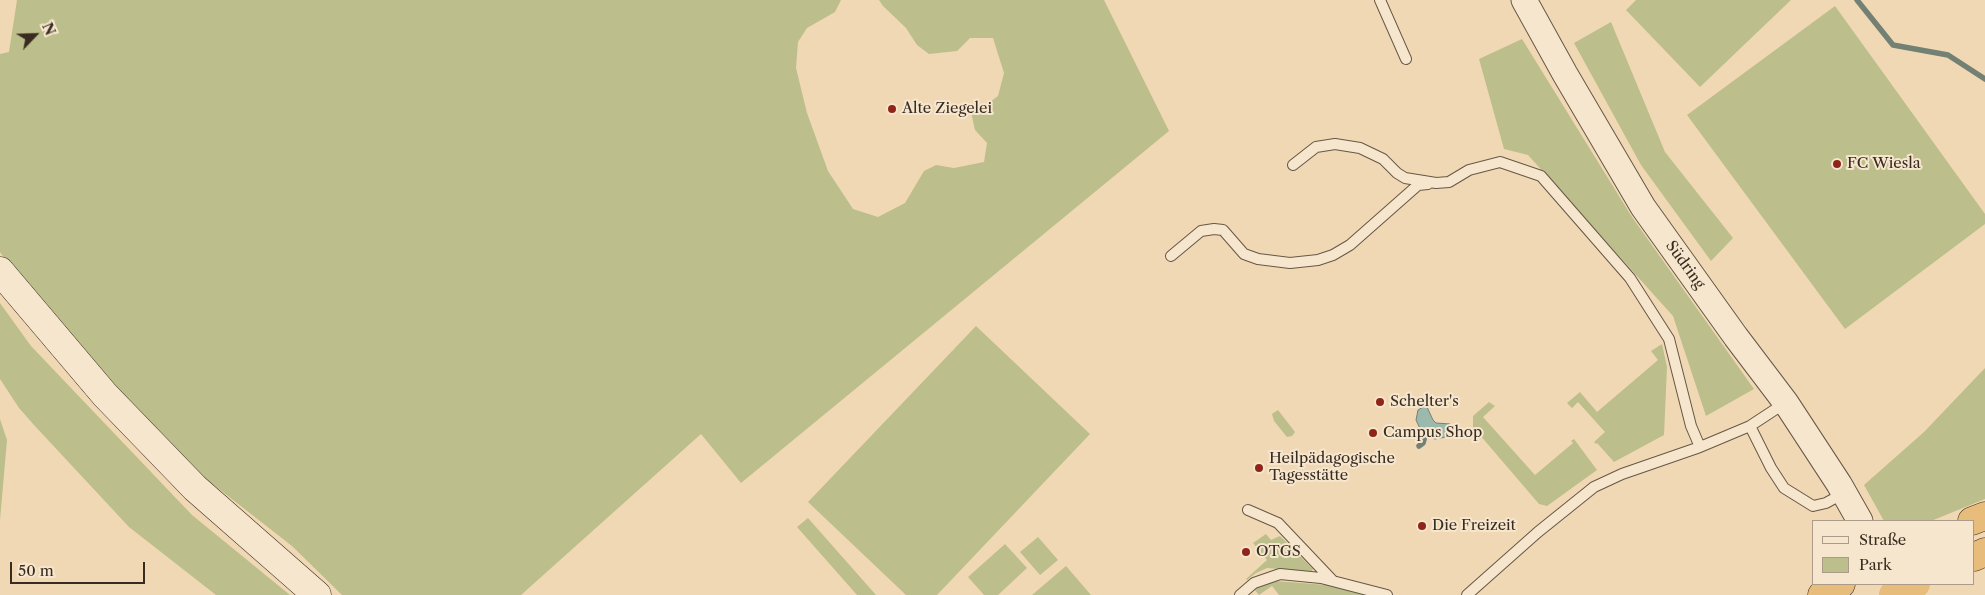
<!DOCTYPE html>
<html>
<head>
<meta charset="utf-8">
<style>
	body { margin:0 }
	#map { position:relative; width:1985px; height:595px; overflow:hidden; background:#f1d8b4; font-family:"Libre Caslon Text",serif }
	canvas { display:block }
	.legend { position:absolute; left:1812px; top:520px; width:162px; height:65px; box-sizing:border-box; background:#f6e6ce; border:1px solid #aa9c89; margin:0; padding:6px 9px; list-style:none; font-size:15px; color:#382c21 }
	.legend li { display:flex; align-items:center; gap:10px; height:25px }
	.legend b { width:25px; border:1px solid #aa9c89 }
	.north { position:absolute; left:10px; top:10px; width:50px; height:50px; -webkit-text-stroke:4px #f6e6ce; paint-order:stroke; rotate:66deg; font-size:14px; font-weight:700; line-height:20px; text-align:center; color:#382c21 }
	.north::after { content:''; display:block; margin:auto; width:18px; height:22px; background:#382c21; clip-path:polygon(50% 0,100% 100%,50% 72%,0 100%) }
	.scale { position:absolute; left:10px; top:562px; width:135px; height:22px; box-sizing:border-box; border:2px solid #382c21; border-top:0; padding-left:6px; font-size:15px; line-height:18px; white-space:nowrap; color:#382c21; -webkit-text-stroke:4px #f6e6ce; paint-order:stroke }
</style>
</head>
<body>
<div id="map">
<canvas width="1985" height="595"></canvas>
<ul class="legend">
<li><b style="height:6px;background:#f6e6ce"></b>Straße</li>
<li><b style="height:14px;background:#bcbe8b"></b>Park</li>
</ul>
<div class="north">N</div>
<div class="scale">50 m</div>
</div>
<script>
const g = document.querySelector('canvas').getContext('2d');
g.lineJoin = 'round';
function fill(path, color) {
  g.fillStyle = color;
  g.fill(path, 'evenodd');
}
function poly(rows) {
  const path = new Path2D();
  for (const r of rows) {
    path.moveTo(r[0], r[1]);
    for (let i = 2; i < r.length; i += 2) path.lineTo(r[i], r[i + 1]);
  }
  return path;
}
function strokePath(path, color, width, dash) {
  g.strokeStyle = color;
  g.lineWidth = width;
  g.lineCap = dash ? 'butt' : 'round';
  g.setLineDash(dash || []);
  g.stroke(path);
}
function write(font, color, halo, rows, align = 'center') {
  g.font = font + ' "Libre Caslon Text",serif';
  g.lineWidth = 4;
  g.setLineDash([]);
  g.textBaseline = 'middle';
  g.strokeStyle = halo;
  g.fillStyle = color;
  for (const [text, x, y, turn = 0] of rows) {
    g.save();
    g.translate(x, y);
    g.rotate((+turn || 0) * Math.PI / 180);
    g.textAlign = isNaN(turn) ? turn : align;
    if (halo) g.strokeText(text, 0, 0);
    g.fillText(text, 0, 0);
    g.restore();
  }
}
const green = poly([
	[17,0,841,0,835,12,807,28,798,42,796,68,807,113,828,171,853,209,878,217,905,203,924,171,936,165,954,168,984,162,987,143,975,130,971,112,986,105,998,96,1004,73,993,38,970,38,957,51,929,54,917,45,906,28,883,6,879,0,1104,0,1169,131,741,483,701,434,521,595,342,595,292,546,178,457,61,340,0,252,0,54,9,52],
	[1636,0,1791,0,1700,87,1626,10],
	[1835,6,1985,214,1985,224,1845,329,1687,115],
	[1611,22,1665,152,1733,238,1711,261,1641,165,1574,43],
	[1522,39,1632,217,1754,389,1706,416,1673,316,1528,155,1504,149,1479,59],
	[0,303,31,346,192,515,290,595,216,595,129,527,34,425,19,408,0,379],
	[976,326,1090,434,937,595,906,595,808,502],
	[1662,344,1667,367,1664,435,1614,462,1597,443,1596,444,1594,442,1605,432,1578,402,1572,408,1567,403,1580,392,1597,412,1658,360,1651,351],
	[1985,368,1985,499,1931,521,1884,521,1864,485,1924,432],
	[1489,402,1495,406,1483,417,1535,475,1573,443,1571,441,1574,439,1597,470,1547,506,1539,504,1473,427,1473,416],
	[1278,410,1295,432,1292,436,1287,437,1274,421,1272,414],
	[0,419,7,440,0,520],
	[808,518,876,595,857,595,797,527],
	[1266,534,1271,540,1280,536,1313,569,1311,572,1267,568,1256,573,1247,580,1246,579,1267,560,1253,543],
	[1038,537,1058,560,1040,575,1020,552],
	[1005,544,1027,568,998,595,984,595,968,577],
	[1066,566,1091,595,1032,595],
	[1275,581,1327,585,1372,595,1279,595,1272,586,1259,595,1254,589,1256,586]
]);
const water = poly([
	[1423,407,1427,407,1433,420,1436,423,1450,424,1453,431,1452,434,1446,437,1435,439,1423,435,1416,420,1418,410,1423,407]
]);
const stream = poly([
	[1857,0,1893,45,1948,55,1985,79],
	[1419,446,1423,443,1425,436]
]);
const service = poly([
	[1380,0,1406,59],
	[1293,165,1316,147,1335,144,1360,148,1383,159,1397,173,1405,178,1436,183,1449,182,1469,170,1500,162,1541,176,1630,278,1669,339,1691,426,1700,447],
	[1171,256,1201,231,1214,229,1223,230,1244,254,1258,259,1290,263,1318,260,1333,255,1350,245,1418,185,1428,184],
	[1750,426,1771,468,1784,488,1813,506,1826,503,1844,493],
	[1248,510,1278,523,1333,581],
	[1240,595,1254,583,1280,574,1321,578,1387,595],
	[1467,595,1538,532,1594,487,1622,474,1700,447,1750,426,1785,403]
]);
const tertiary = poly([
	[1524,0,1565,74,1643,207,1736,337,1786,403,1839,484,1860,521]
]);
const secondary = poly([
	[0,271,105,395,195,488,317,595]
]);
const trunk = poly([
	[1972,521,1985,516],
	[1974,557,1985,552],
	[1822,595,1841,584]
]);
const trunkBridge = poly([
	[1893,595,1916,584]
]);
const markers = [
	[892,109,5,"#8f2418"],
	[1837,164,5,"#8f2418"],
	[1380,402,5,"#8f2418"],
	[1373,433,5,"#8f2418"],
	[1259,468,5,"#8f2418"],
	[1422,526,5,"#8f2418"],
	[1246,552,5,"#8f2418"]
];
const poiNames = [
	["Alte Ziegelei",902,109],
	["FC Wiesla",1847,164],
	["Schelter's",1390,402],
	["Campus Shop",1383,433],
	["Heilpädagogische",1269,459],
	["Tagesstätte",1269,476],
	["Die Freizeit",1432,526],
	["OTGS",1256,552]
];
const streetNames = [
	["Südring",1685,265,54]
];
fill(green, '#bcbe8b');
fill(water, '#9bbaad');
strokePath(water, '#738175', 1);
strokePath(stream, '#738175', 5.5);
strokePath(service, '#665746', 12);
strokePath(tertiary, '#665746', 27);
strokePath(secondary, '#382c21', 29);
strokePath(trunk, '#382c21', 29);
strokePath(service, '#f6e6ce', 10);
strokePath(tertiary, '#f6e6ce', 25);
strokePath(secondary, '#f6e6ce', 28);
strokePath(trunk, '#e8bc7a', 28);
strokePath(trunkBridge, '#382c21', 29, []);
strokePath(trunkBridge, '#e8bc7a', 28);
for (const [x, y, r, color] of markers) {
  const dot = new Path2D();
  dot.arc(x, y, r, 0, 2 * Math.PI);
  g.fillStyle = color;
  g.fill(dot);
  strokePath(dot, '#f6e6ce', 2);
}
write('15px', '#382c21', '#f6e6ce', poiNames, 'left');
write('15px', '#382c21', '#f6e6ce', streetNames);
</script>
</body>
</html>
